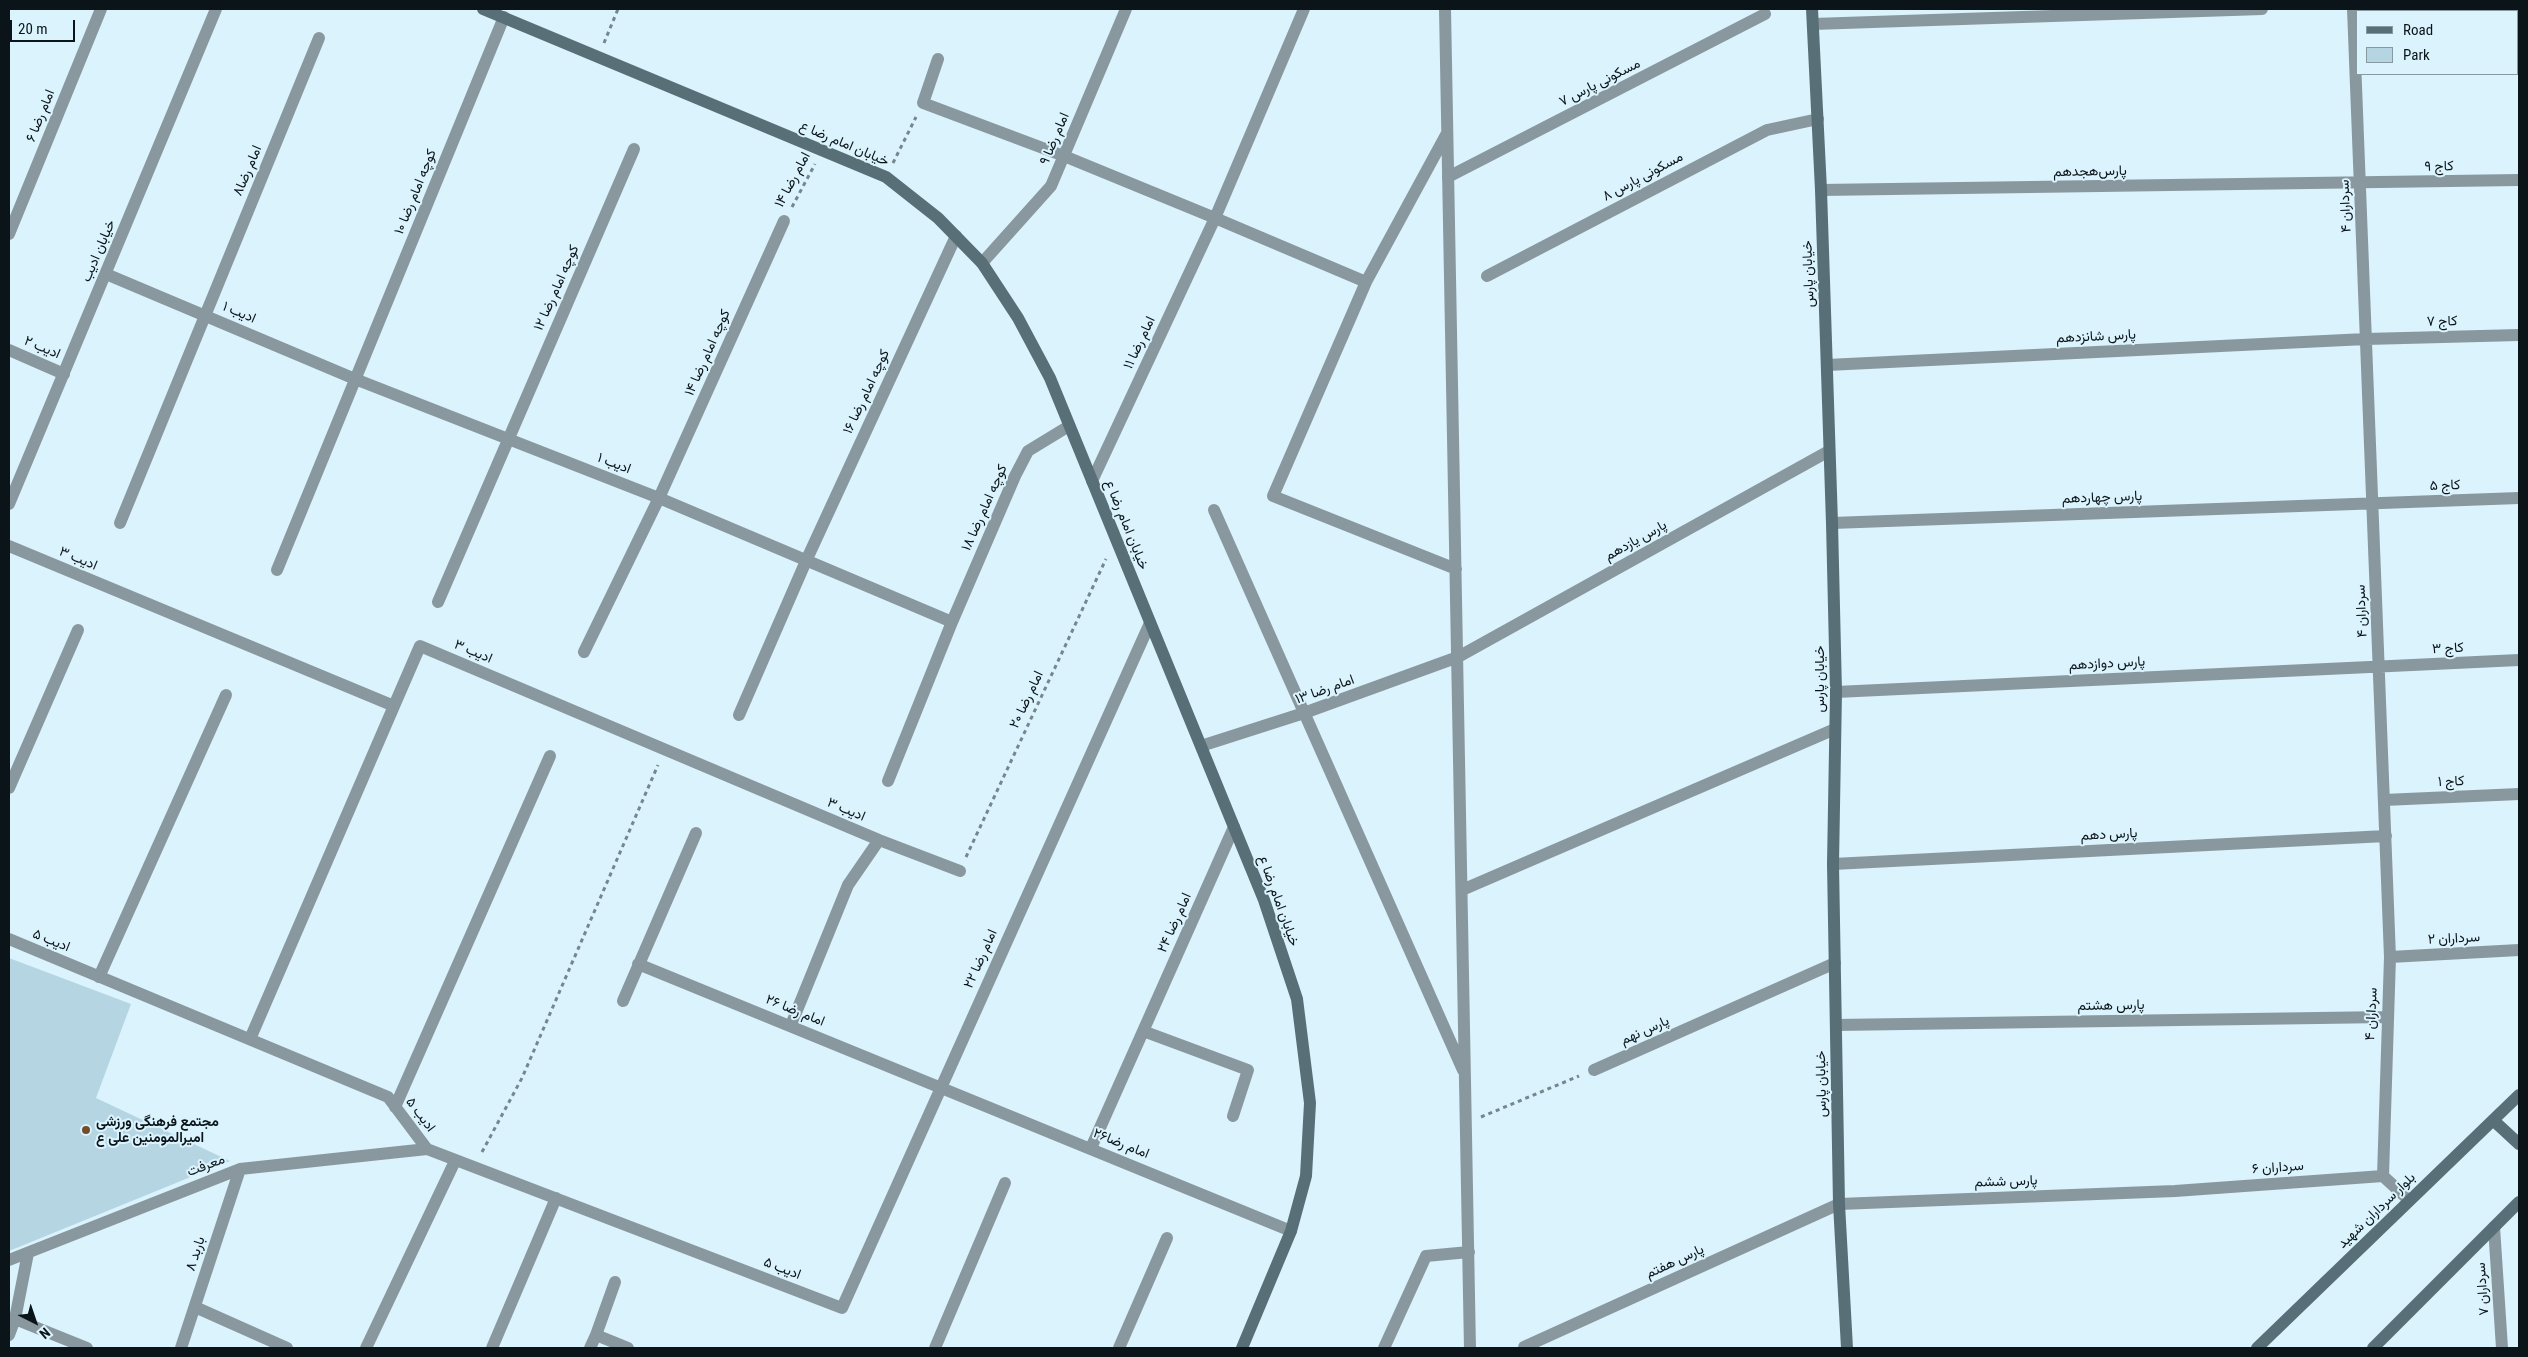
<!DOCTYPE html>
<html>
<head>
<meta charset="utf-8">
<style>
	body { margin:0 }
	#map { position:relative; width:2528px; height:1357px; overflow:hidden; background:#dbf3fd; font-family:"Roboto Condensed",sans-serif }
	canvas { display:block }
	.frame { position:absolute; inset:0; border:10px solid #0a1419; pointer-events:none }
	.legend { position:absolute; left:2356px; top:10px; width:162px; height:65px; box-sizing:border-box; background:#dbf3fd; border:1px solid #879aa2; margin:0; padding:6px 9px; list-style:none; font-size:15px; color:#0a1419 }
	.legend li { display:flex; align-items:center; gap:10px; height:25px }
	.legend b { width:25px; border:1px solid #879aa2 }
	.north { position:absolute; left:10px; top:1297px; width:50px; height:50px; -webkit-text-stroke:4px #dbf3fd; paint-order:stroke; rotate:139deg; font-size:14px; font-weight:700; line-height:20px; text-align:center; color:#0a1419 }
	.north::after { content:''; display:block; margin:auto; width:18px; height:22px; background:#0a1419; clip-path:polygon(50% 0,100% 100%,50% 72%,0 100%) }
	.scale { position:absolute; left:10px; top:20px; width:65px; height:22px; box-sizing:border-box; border:2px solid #0a1419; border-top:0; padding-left:6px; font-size:15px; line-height:18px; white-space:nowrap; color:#0a1419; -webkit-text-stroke:4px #dbf3fd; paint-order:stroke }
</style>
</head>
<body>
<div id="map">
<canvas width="2528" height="1357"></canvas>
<div class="frame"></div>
<ul class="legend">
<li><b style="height:6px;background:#596f78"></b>Road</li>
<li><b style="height:14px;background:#b6d5e3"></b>Park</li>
</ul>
<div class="north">N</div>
<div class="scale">20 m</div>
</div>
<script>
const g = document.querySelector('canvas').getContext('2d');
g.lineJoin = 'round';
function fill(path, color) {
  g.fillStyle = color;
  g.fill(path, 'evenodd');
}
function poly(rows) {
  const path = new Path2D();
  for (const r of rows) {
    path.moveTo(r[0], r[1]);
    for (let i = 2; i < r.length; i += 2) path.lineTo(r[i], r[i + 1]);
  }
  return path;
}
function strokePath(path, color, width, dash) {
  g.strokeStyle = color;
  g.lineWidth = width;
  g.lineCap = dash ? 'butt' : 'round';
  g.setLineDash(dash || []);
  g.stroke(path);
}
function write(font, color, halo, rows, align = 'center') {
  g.font = font + ' "Roboto Condensed",Vazirmatn,sans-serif';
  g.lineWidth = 4;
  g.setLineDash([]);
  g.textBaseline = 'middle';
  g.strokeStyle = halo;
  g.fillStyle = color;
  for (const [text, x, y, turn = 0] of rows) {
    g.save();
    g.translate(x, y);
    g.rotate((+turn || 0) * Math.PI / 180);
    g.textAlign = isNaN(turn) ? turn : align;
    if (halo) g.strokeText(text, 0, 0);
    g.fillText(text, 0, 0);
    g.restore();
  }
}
const green = poly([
	[9,958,131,1004,96,1098,230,1161,9,1251]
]);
const path = poly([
	[604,43,618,9],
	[893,163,916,117],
	[792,207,815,164],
	[966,857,1106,559],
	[1481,1117,1579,1076],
	[482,1152,522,1078,658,765]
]);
const service = poly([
	[1448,177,1765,14],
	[1487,276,1767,130,1818,119]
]);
const minor = poly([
	[1445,9,1470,1348],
	[2353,9,2390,957,2383,1176,2409,1200],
	[1813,24,2262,9],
	[938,59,923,103,1064,156,1215,218,1304,9],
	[1821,190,2519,180],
	[9,234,101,9],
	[982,263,1051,186,1126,9],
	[106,274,355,379,659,498,952,622,888,781],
	[1366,282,1447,133],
	[9,350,64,374],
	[1827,365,2366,339,2519,335],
	[1092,481,1215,218,1366,282,1273,496,1456,569],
	[1214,510,1463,1070],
	[120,523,319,38],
	[1832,523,2519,498],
	[9,546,394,706,420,646,879,840,960,871],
	[277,570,504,17],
	[438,602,634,149],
	[952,622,1015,476,1028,451,1069,426],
	[584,652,659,498,784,221],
	[1836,692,2519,660],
	[739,715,806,561,956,236],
	[1201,746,1304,713,1458,657,1829,451],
	[9,788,78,630],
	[2384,800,2519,794],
	[1833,864,2386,836],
	[1462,890,1835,729],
	[9,939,388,1097,427,1149,842,1308,1150,623],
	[2390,957,2519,950],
	[638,964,1291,1231],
	[99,977,226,695],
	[623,1001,696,833],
	[791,1025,848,885,879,840],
	[1836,1025,2387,1017],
	[1143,1031,1248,1070,1233,1116],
	[250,1039,394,706],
	[1594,1070,1835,963],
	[395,1107,550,756],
	[1091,1148,1234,827],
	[2494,1227,2502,1348],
	[9,1260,240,1169,427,1149],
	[615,1282,596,1335,628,1348],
	[195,1307,287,1348],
	[15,1319,28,1253],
	[9,1335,15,1319,87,1348],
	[1524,1347,1839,1204,2175,1191,2383,1176],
	[181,1348,240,1169],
	[366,1348,455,1161],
	[492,1348,556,1198],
	[590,1348,596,1335],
	[935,1348,1005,1183],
	[1119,1348,1167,1238],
	[1384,1348,1426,1256,1469,1252]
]);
const tertiary = poly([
	[9,504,216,9]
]);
const secondary = poly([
	[483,9,886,177,938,218,982,263,1018,318,1050,378,1234,827,1264,900,1297,999,1310,1103,1306,1176,1291,1231,1242,1348],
	[1812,9,1821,190,1832,523,1836,692,1833,864,1839,1204,1847,1348],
	[2493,1120,2519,1144],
	[2257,1348,2519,1095],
	[2373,1348,2519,1202]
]);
const markers = [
	[86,1130,5,"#734d29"]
];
const streetNames = [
	["مسکونی ‌پارس ۷",1600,83,-27],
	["امام رضا ۶",41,116,-68],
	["امام رضا ۹",1055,139,-67],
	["خیابان امام رضا ع",844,144,23],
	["کاج ۹",2439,167,-1],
	["امام رضا۸",248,171,-67],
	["پارس‌‌هجدهم",2090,172,-1],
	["مسکونی پارس ۸",1643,177,-28],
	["امام رضا ۱۴",793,180,-62],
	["کوچه امام رضا ۱۰",416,192,-68],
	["سرداران ۴",2346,206,-92],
	["خیابان ادیب",99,251,-67],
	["خیابان پارس",1809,274,-92],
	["کوچه امام رضا ۱۲",557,288,-66],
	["ادیب ۱",239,313,23],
	["کاج ۷",2442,322,-1],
	["پارس‌‌ شانزدهم",2096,337,-3],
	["امام رضا ۱۱",1140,343,-65],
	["ادیب ۲",42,348,23],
	["کوچه امام رضا ۱۴",708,353,-66],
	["کوچه امام رضا ۱۶",867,392,-65],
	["ادیب ۱",614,464,21],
	["کاج ۵",2445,486,-2],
	["پارس‌‌ چهاردهم",2102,498,-2],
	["کوچه امام رضا ۱۸",985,508,-66],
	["خیابان امام رضا ع",1126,525,68],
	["پارس‌‌ یازدهم",1636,541,-29],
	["ادیب ۳",78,559,23],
	["سرداران ۴",2362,611,-92],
	["کاج ۳",2448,649,-3],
	["ادیب ۳",473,652,23],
	["پارس‌‌ دوازدهم",2107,664,-3],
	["خیابان پارس",1820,679,-90],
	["امام رضا ۱۳",1325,690,-20],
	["امام رضا ۲۰",1027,700,-65],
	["کاج ۱",2451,782,-2],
	["ادیب ۳",846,810,23],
	["پارس‌‌ دهم",2109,835,-3],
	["خیابان امام رضا ع",1278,901,70],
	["امام رضا ۲۴",1175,923,-66],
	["سرداران ۲",2454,939,-3],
	["ادیب ۵",51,941,22],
	["امام رضا ۲۲",981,959,-66],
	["پارس‌‌ هشتم",2111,1006,-1],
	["امام رضا ۲۶",795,1011,22],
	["سرداران ۴",2372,1014,-87],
	["پارس‌‌ نهم",1645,1031,-24],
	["خیابان پارس",1822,1084,-91],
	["ادیب ۵",420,1115,53],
	["امام رضا۲۶",1121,1144,22],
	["معرفت",206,1166,-21],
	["سرداران ۶",2278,1168,-4],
	["پارس‌‌ ششم",2006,1182,-2],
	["بلوار سرداران شهید",2377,1211,-44],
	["باربد ۸",196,1254,-72],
	["پارس‌‌ هفتم",1675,1262,-25],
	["ادیب ۵",782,1269,21],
	["سرداران ۷",2483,1289,-94]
];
const poiNames = [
	["مجتمع فرهنگی ورزشی",96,1122],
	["امیرالمومنین علی ‌ع",96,1138]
];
fill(green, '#b6d5e3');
strokePath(path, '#75868d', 3, [4, 4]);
strokePath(service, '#89989f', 12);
strokePath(minor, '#89989f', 12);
strokePath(tertiary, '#89989f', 12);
strokePath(secondary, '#596f78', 12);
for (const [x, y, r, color] of markers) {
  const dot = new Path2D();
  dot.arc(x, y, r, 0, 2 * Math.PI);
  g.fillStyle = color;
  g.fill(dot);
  strokePath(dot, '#dbf3fd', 2);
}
write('14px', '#0a1419', '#dbf3fd', streetNames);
write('bold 14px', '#0a1419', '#dbf3fd', poiNames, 'left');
</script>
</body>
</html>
